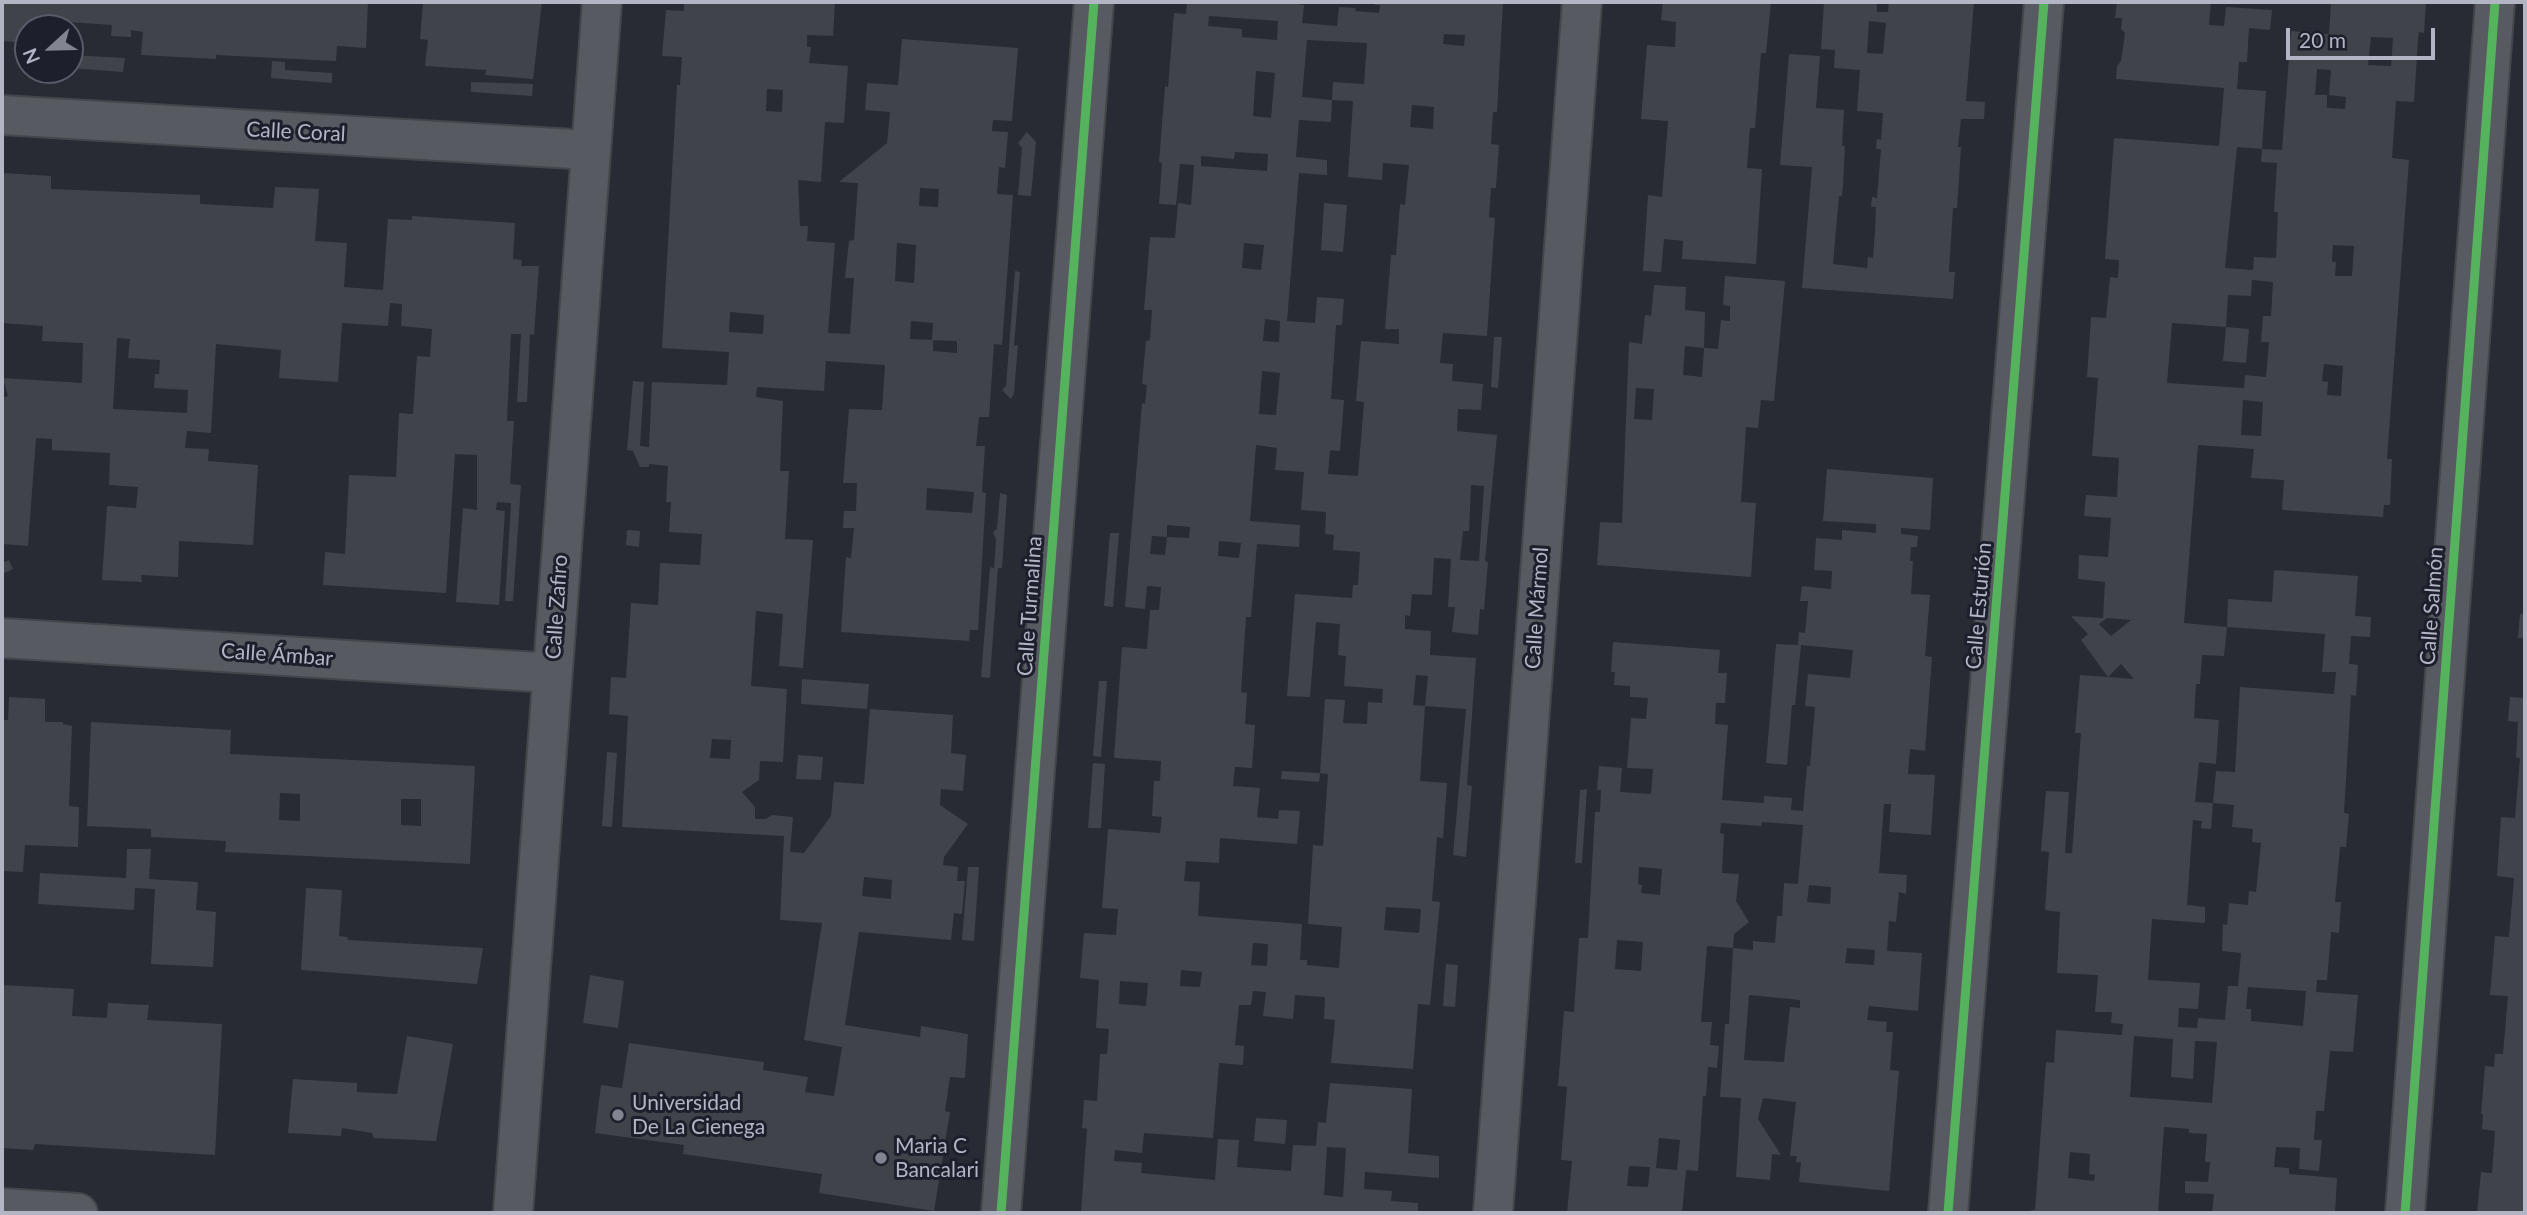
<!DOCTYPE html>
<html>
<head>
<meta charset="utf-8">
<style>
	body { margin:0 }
	#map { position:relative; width:2527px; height:1215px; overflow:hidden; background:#282b33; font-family:Lato,sans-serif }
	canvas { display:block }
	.frame { position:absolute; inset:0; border:4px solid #b2b5c4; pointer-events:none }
	.north { position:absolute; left:14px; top:14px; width:70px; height:70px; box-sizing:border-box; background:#1d1f2c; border:2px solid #595b69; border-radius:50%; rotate:248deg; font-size:19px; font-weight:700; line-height:28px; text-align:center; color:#b2b5c4 }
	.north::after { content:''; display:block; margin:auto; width:24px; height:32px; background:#828591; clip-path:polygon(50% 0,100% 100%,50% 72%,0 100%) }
	.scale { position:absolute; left:2286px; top:28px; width:149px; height:32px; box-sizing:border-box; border:4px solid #b2b5c4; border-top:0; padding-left:9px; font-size:21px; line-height:24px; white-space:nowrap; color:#b2b5c4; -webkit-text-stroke:5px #1d1f2c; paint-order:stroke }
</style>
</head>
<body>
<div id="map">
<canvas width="2527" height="1215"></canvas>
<div class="frame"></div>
<div class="north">N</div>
<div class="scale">20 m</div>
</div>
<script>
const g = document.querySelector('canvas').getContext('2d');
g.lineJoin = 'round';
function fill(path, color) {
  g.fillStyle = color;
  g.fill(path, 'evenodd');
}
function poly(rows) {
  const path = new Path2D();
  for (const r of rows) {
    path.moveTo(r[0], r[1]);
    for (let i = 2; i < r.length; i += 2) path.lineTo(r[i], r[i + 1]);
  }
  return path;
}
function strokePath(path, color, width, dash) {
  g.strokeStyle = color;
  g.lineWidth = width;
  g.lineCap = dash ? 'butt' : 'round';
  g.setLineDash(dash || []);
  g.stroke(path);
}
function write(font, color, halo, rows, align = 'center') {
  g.font = font + ' Lato,sans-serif';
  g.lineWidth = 6;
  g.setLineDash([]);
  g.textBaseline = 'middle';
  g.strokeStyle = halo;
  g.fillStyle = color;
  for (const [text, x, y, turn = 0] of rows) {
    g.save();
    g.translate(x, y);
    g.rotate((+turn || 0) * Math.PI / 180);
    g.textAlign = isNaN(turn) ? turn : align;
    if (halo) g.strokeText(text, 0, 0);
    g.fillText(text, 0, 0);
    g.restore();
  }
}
const building = poly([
	[2,2,368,2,366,48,337,46,336,61,216,55,216,59,141,55,143,32,131,30,131,37,111,36,112,25,68,22,68,28,28,28,28,43,2,41],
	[423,2,542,2,533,79,485,75,486,70,425,66,428,40,420,39],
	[684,2,835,2,833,36,807,35,807,47,811,47,809,63,848,66,844,123,825,122,821,182,798,180,800,226,808,226,807,241,835,243,828,333,850,334,854,278,845,278,849,241,854,240,858,183,839,182,887,143,890,112,865,110,867,83,898,85,902,39,1018,48,1012,121,993,120,992,131,1008,132,1005,168,999,167,997,194,1013,195,1002,345,994,344,989,417,979,417,976,446,985,446,982,492,986,493,978,630,970,630,969,641,841,632,846,557,851,558,854,528,843,528,844,511,856,511,857,483,843,483,849,409,882,410,885,365,826,361,824,391,757,387,756,397,783,401,780,471,789,471,785,539,813,540,803,668,779,666,783,614,756,611,751,686,787,689,783,762,760,761,759,780,742,792,755,807,755,819,766,819,772,815,793,817,790,852,804,853,831,816,834,782,864,784,870,709,953,715,951,753,966,755,963,791,941,789,940,805,968,824,944,857,943,865,958,867,957,881,965,881,962,914,954,913,951,940,859,932,845,1025,920,1037,921,1026,968,1034,965,1078,950,1077,945,1111,950,1112,934,1211,819,1193,822,1174,683,1154,684,1145,595,1133,601,1085,622,1088,629,1043,764,1062,763,1070,808,1077,805,1092,834,1096,842,1047,804,1040,822,923,780,920,784,836,622,827,628,716,609,714,611,677,626,678,631,603,658,605,660,563,700,565,702,534,669,532,671,502,666,502,668,466,649,464,649,467,640,467,633,451,627,450,633,381,644,382,640,446,649,447,652,382,727,385,729,352,662,348,677,85,680,85,682,57,662,56,666,10,684,11],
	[767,89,783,90,782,112,766,111],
	[920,188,939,189,938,207,919,206],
	[897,243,916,245,914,283,895,281],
	[730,312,764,315,763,334,729,332],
	[911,321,933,323,932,340,957,341,957,353,933,351,933,340,910,339],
	[927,488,974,492,972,513,926,510],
	[712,739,731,740,730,759,710,758],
	[864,877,892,880,891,899,862,896],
	[1187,2,1280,2,1304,5,1302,23,1337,26,1339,7,1356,8,1355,11,1379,13,1380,5,1375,5,1375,2,1503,2,1497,112,1493,112,1491,144,1499,145,1496,188,1491,188,1489,217,1495,218,1487,336,1443,333,1440,363,1453,364,1452,381,1483,384,1481,410,1458,409,1457,431,1497,435,1485,561,1488,562,1484,610,1480,609,1478,635,1452,632,1455,607,1448,607,1451,559,1434,558,1432,595,1412,594,1410,616,1405,615,1405,629,1431,631,1430,655,1476,658,1467,785,1472,786,1466,857,1453,855,1466,709,1425,706,1420,781,1447,783,1443,838,1437,837,1432,901,1440,902,1430,1005,1418,1004,1413,1069,1331,1063,1335,1020,1324,1019,1325,997,1295,995,1293,1019,1263,1016,1266,992,1253,991,1251,1005,1239,1005,1235,1045,1244,1046,1243,1065,1219,1063,1213,1138,1144,1133,1142,1153,1115,1150,1114,1161,1142,1163,1141,1173,1215,1180,1218,1139,1239,1140,1237,1167,1291,1171,1293,1145,1316,1146,1318,1122,1326,1123,1330,1083,1412,1089,1408,1153,1439,1156,1439,1178,1365,1172,1364,1189,1392,1191,1391,1201,1418,1203,1418,1213,1081,1213,1087,1129,1082,1128,1084,1100,1097,1101,1100,1054,1107,1054,1109,1029,1096,1028,1099,980,1080,978,1084,933,1116,935,1118,909,1102,908,1108,829,1160,833,1162,817,1152,816,1154,781,1160,781,1161,761,1114,758,1122,647,1147,649,1150,610,1159,610,1161,587,1147,586,1145,609,1125,607,1142,403,1145,404,1147,385,1142,384,1146,341,1150,340,1152,310,1144,310,1150,237,1175,238,1178,203,1191,205,1194,165,1180,164,1176,205,1159,204,1162,163,1159,162,1165,86,1168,87,1174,13,1186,14],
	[1209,16,1278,21,1277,40,1242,37,1242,29,1208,26],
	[1444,34,1465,35,1464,46,1443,44],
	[1307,40,1367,43,1364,84,1333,82,1332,100,1353,101,1348,177,1382,180,1383,163,1409,165,1405,205,1400,204,1396,255,1391,255,1385,329,1399,329,1399,344,1361,341,1356,401,1364,402,1358,476,1328,474,1330,450,1340,451,1344,400,1331,399,1336,325,1342,325,1344,299,1317,297,1315,323,1287,321,1299,173,1327,175,1327,160,1296,157,1299,120,1331,122,1332,100,1302,97],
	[1256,71,1275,73,1271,118,1253,116],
	[1412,105,1434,107,1433,129,1410,127],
	[1235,152,1268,154,1267,171,1201,166,1201,156,1234,159],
	[1244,243,1264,245,1261,270,1242,268],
	[1265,319,1280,321,1279,342,1263,341],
	[1262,371,1280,373,1276,415,1259,414],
	[1256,445,1277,448,1275,470,1304,472,1301,510,1326,512,1325,534,1334,535,1333,550,1360,552,1358,585,1353,585,1352,598,1295,594,1287,696,1310,697,1316,622,1340,624,1338,655,1346,656,1344,686,1383,689,1382,703,1368,702,1367,724,1343,723,1345,700,1325,699,1320,773,1282,771,1281,779,1319,782,1320,773,1328,774,1323,846,1313,845,1308,924,1342,927,1339,968,1307,965,1307,960,1300,960,1302,924,1198,916,1200,882,1184,881,1186,861,1219,863,1220,838,1297,844,1300,811,1279,810,1278,819,1257,817,1260,788,1233,786,1235,767,1252,768,1255,725,1245,724,1247,693,1241,692,1246,617,1251,617,1257,544,1299,547,1300,525,1250,521],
	[1471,485,1484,486,1479,561,1460,560,1463,531,1469,531],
	[1167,525,1190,527,1189,538,1167,537,1165,555,1150,554,1152,536,1167,537],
	[1219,541,1241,543,1239,558,1218,556],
	[1416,675,1428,676,1425,706,1413,705],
	[1386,907,1421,909,1419,933,1384,930],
	[1253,943,1268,944,1267,966,1251,965],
	[1181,970,1202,972,1200,987,1180,986],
	[1120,981,1148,983,1146,1006,1119,1004],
	[1327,1147,1346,1148,1343,1197,1324,1195],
	[1663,2,1771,2,1766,53,1761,53,1755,128,1750,128,1747,168,1762,169,1756,264,1682,259,1683,241,1664,239,1661,272,1643,271,1648,195,1662,197,1668,121,1641,119,1647,45,1675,47,1676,22,1661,20],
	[1824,2,1877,2,1877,12,1888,12,1889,2,1974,2,1966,101,1985,102,1984,119,1961,119,1958,147,1961,147,1959,179,1957,208,1953,208,1949,272,1955,272,1953,299,1802,288,1812,167,1780,165,1789,54,1820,56,1816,108,1844,110,1842,146,1845,146,1843,186,1842,196,1839,196,1833,264,1867,268,1868,257,1873,258,1875,232,1876,207,1871,207,1872,197,1877,198,1881,149,1876,149,1877,139,1881,140,1883,113,1857,111,1860,70,1834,68,1835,50,1821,49],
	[1869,21,1886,23,1883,54,1867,53],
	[2117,2,2211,2,2209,25,2224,26,2226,7,2272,10,2270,30,2249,28,2247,62,2239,62,2237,89,2266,91,2262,149,2282,150,2291,31,2329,34,2331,2,2426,2,2424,33,2419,32,2418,40,2414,102,2396,101,2392,158,2409,160,2387,459,2392,459,2390,505,2384,505,2383,517,2282,510,2284,480,2251,478,2254,449,2198,445,2184,623,2227,627,2224,656,2202,655,2200,684,2196,684,2194,718,2219,720,2216,764,2199,762,2195,802,2213,803,2211,829,2201,828,2202,821,2193,820,2187,905,2205,907,2205,923,2152,919,2148,980,2200,983,2198,1009,2179,1008,2178,1027,2197,1028,2198,1018,2225,1020,2228,986,2238,986,2241,953,2222,951,2223,924,2227,925,2229,903,2248,905,2249,891,2256,892,2261,843,2252,842,2253,829,2232,827,2234,805,2213,803,2216,771,2235,772,2240,687,2334,694,2336,672,2322,672,2325,634,2227,627,2228,599,2272,602,2274,570,2358,576,2355,616,2371,617,2370,637,2351,636,2349,664,2358,665,2356,696,2351,695,2344,813,2349,814,2346,847,2340,847,2335,902,2341,902,2339,933,2331,932,2327,980,2317,980,2316,992,2358,995,2353,1052,2330,1051,2324,1111,2316,1111,2314,1140,2322,1140,2319,1171,2299,1169,2300,1148,2276,1147,2274,1167,2289,1168,2289,1174,2337,1178,2335,1213,2212,1213,2214,1194,2185,1193,2185,1181,2208,1182,2210,1162,2205,1162,2207,1134,2189,1133,2189,1129,2164,1127,2158,1213,2031,1213,2031,1210,2035,1210,2046,1062,2054,1063,2056,1030,2122,1035,2123,1024,2111,1023,2112,1012,2095,1012,2098,975,2057,973,2060,912,2045,910,2049,852,2041,851,2046,791,2069,792,2065,853,2072,853,2081,733,2075,733,2080,675,2108,677,2081,640,2088,634,2071,616,2103,618,2105,582,2078,579,2079,555,2108,557,2111,518,2084,516,2086,495,2117,497,2119,458,2092,456,2098,378,2087,377,2091,317,2106,318,2110,277,2118,278,2119,260,2105,259,2114,138,2219,146,2224,88,2116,79,2117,66,2121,61,2125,33,2121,29,2122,18,2115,18],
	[2371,37,2393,38,2391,66,2368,65],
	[2317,69,2331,70,2329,95,2346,97,2345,109,2327,108,2327,95,2315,95],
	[2237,147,2262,149,2261,162,2277,163,2274,212,2278,212,2276,258,2254,257,2253,270,2225,268],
	[2333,245,2354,246,2352,276,2335,276,2336,262,2332,262],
	[2252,280,2273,282,2271,316,2263,316,2261,342,2269,342,2266,377,2245,375,2244,388,2167,383,2172,323,2226,327,2228,295,2251,296],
	[2324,364,2343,366,2341,396,2327,395,2328,382,2322,381],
	[2243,400,2263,402,2261,436,2241,435],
	[2107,618,2131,620,2111,636,2099,624],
	[2121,664,2134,679,2108,677],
	[2248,987,2306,991,2303,1026,2251,1021,2251,1009,2246,1009],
	[2134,1036,2173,1039,2171,1077,2193,1079,2195,1041,2217,1042,2212,1103,2130,1097],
	[2070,1152,2090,1154,2089,1174,2095,1175,2094,1181,2068,1178],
	[70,55,125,58,123,72,70,68],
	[272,61,285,62,285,70,332,73,332,83,271,78],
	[471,82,533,84,532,96,471,92],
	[1027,132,1036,142,1031,196,1018,195,1022,148,1018,143],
	[2,173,51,176,51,189,200,195,200,204,273,208,275,187,319,189,315,241,347,243,344,287,383,290,388,219,412,220,412,216,515,223,513,259,522,260,521,266,539,266,534,335,530,334,527,402,517,402,521,334,511,334,507,421,514,421,510,484,521,485,513,601,505,601,511,503,497,502,496,510,505,511,499,605,456,602,463,508,477,510,477,455,455,454,446,593,323,585,325,552,345,554,349,475,396,477,399,413,413,414,417,356,430,357,432,329,401,326,402,304,390,303,388,326,342,323,338,382,279,378,281,350,216,344,211,433,187,431,185,448,209,449,208,461,258,465,253,545,179,541,178,577,141,575,142,582,102,580,107,506,136,508,138,487,109,485,110,453,52,450,52,439,36,438,28,546,2,544,2,398,8,396,3,378,82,383,83,343,42,341,43,326,2,323],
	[117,338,130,339,128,358,160,360,159,374,155,374,154,388,188,390,187,413,113,409],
	[1324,203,1347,205,1343,252,1321,250],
	[1015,271,1020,272,1014,346,1018,345,1014,393,1011,399,1002,390,1006,386],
	[1725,276,1785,281,1774,401,1761,400,1758,428,1746,427,1741,502,1756,503,1751,577,1597,565,1600,522,1622,523,1629,342,1642,344,1645,315,1651,316,1654,285,1686,287,1685,310,1705,312,1704,348,1685,346,1683,375,1702,377,1704,348,1718,349,1721,320,1730,321,1730,306,1723,305],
	[1636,388,1654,389,1652,420,1634,419],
	[2226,327,2249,329,2246,363,2223,361],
	[1494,337,1502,337,1498,388,1491,387],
	[1827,469,1933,478,1930,530,1901,528,1901,534,1918,536,1917,547,1911,547,1910,561,1913,561,1911,594,1930,595,1925,656,1932,657,1925,751,1910,749,1908,774,1935,775,1931,835,1889,832,1891,804,1884,804,1879,873,1907,875,1906,894,1899,892,1896,922,1889,921,1887,951,1922,953,1918,1011,1869,1006,1867,1020,1887,1022,1886,1032,1893,1032,1890,1070,1899,1071,1889,1191,1799,1182,1801,1162,1796,1162,1797,1156,1790,1156,1796,1102,1763,1098,1758,1119,1781,1155,1772,1154,1770,1180,1736,1177,1741,1098,1720,1097,1725,1024,1729,1024,1733,948,1753,950,1753,941,1775,943,1777,916,1782,916,1784,883,1798,884,1803,825,1762,822,1761,826,1721,823,1720,833,1724,834,1722,873,1739,874,1736,901,1749,922,1734,934,1733,948,1707,946,1701,1022,1712,1022,1710,1045,1719,1046,1717,1068,1708,1067,1706,1096,1703,1096,1698,1171,1686,1170,1682,1213,1567,1213,1572,1161,1561,1160,1567,1087,1558,1086,1564,1011,1574,1012,1579,938,1588,938,1595,812,1600,812,1601,790,1597,790,1599,766,1622,768,1620,792,1651,794,1653,769,1627,768,1631,718,1646,719,1648,698,1630,697,1630,686,1614,685,1615,672,1611,672,1613,642,1720,650,1718,673,1727,673,1725,703,1716,703,1715,724,1728,725,1722,800,1764,803,1764,796,1792,798,1791,810,1803,811,1807,766,1810,766,1815,707,1805,706,1808,674,1850,678,1853,650,1801,645,1795,705,1792,705,1787,765,1766,763,1776,644,1798,645,1799,632,1805,633,1808,601,1800,601,1802,586,1831,589,1832,571,1814,570,1816,538,1842,540,1842,530,1876,533,1876,524,1823,521],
	[1639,867,1662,869,1660,895,1641,893,1642,885,1638,884],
	[1809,885,1831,887,1830,904,1807,902],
	[1617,940,1643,942,1641,971,1615,969],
	[1847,948,1875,950,1874,965,1845,963],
	[1749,995,1800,1000,1800,1008,1790,1007,1784,1062,1744,1060],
	[1659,1138,1680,1140,1677,1170,1656,1168],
	[1629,1166,1650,1167,1648,1187,1627,1186],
	[1000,493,1007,495,1002,568,998,568,990,678,981,677,990,567,994,568,996,540,993,532,997,529],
	[627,530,640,531,639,547,626,545],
	[1110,533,1119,533,1113,607,1104,606],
	[9,560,13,569,2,574,2,563],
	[2520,614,2525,614,2525,638,2518,638],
	[802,679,869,684,867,709,801,704],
	[1099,681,1107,681,1101,757,1093,756],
	[9,697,45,699,45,722,63,722,63,724,72,726,69,806,79,807,78,847,25,845,23,872,2,871,4,801,2,801,2,720,8,720],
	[2510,697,2525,698,2525,1213,2477,1213,2481,1172,2492,1173,2495,1131,2482,1129,2483,1114,2481,1114,2485,1066,2494,1067,2495,1054,2503,1054,2508,996,2490,995,2495,936,2509,937,2514,878,2497,876,2501,817,2515,818,2520,758,2516,758,2518,722,2508,721],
	[91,722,231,730,230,754,475,766,470,864,225,852,226,841,151,837,151,829,87,826],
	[280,793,300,794,300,821,279,820],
	[401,799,421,799,421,826,401,825],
	[607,752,617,753,612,827,602,826],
	[798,755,823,757,821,780,796,779],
	[1093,763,1105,764,1101,828,1088,828],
	[1587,789,1582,863,1575,863,1580,790],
	[127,849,151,849,149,879,198,882,196,910,216,912,213,967,151,964,155,889,135,888,134,910,38,904,40,873,126,878],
	[968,867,979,867,974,941,962,940],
	[306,888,342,890,339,936,347,937,348,940,483,948,477,984,301,970],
	[1446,964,1458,965,1455,1007,1443,1006],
	[590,975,624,981,618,1028,583,1023],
	[2,985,74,989,72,1016,107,1018,108,1003,149,1005,147,1020,222,1024,215,1155,35,1144,33,1150,2,1148],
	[407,1036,453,1044,436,1141,374,1138,372,1133,342,1128,341,1136,288,1133,293,1079,357,1083,357,1092,397,1094],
	[1256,1118,1287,1120,1285,1144,1254,1141]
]);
const minor = poly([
	[2,115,590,150],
	[2,638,552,673],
	[2,1208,78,1213],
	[513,1213,602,2],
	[1001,1213,1094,2],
	[1493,1213,1582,2],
	[1948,1213,2044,2],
	[2405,1213,2495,2]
]);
const cycleway = poly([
	[1001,1213,1094,2],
	[1948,1213,2044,2],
	[2405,1213,2495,2]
]);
const markers = [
	[618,1115,7,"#828591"],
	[881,1158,7,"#828591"]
];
const streetNames = [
	["Calle Coral",296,132,3],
	["Calle Turmalina",1030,606,-86],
	["Calle Esturión",1979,606,-85],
	["Calle Salmón",2432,606,-86],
	["Calle Zafiro",557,607,-86],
	["Calle Mármol",1537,608,-86],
	["Calle Ámbar",277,655,4]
];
const poiNames = [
	["Universidad",632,1103],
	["De La Cienega",632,1127],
	["Maria C",895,1146],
	["Bancalari",895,1170]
];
fill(building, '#41434a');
strokePath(minor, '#44464c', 42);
strokePath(minor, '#585a61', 38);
strokePath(cycleway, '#56b35d', 9);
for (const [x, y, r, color] of markers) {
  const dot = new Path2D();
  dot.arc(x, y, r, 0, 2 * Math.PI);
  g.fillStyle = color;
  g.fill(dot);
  strokePath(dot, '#1d1f2c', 2.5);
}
write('21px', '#b2b5c4', '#1d1f2c', streetNames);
write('21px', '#b2b5c4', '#1d1f2c', poiNames, 'left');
</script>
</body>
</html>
